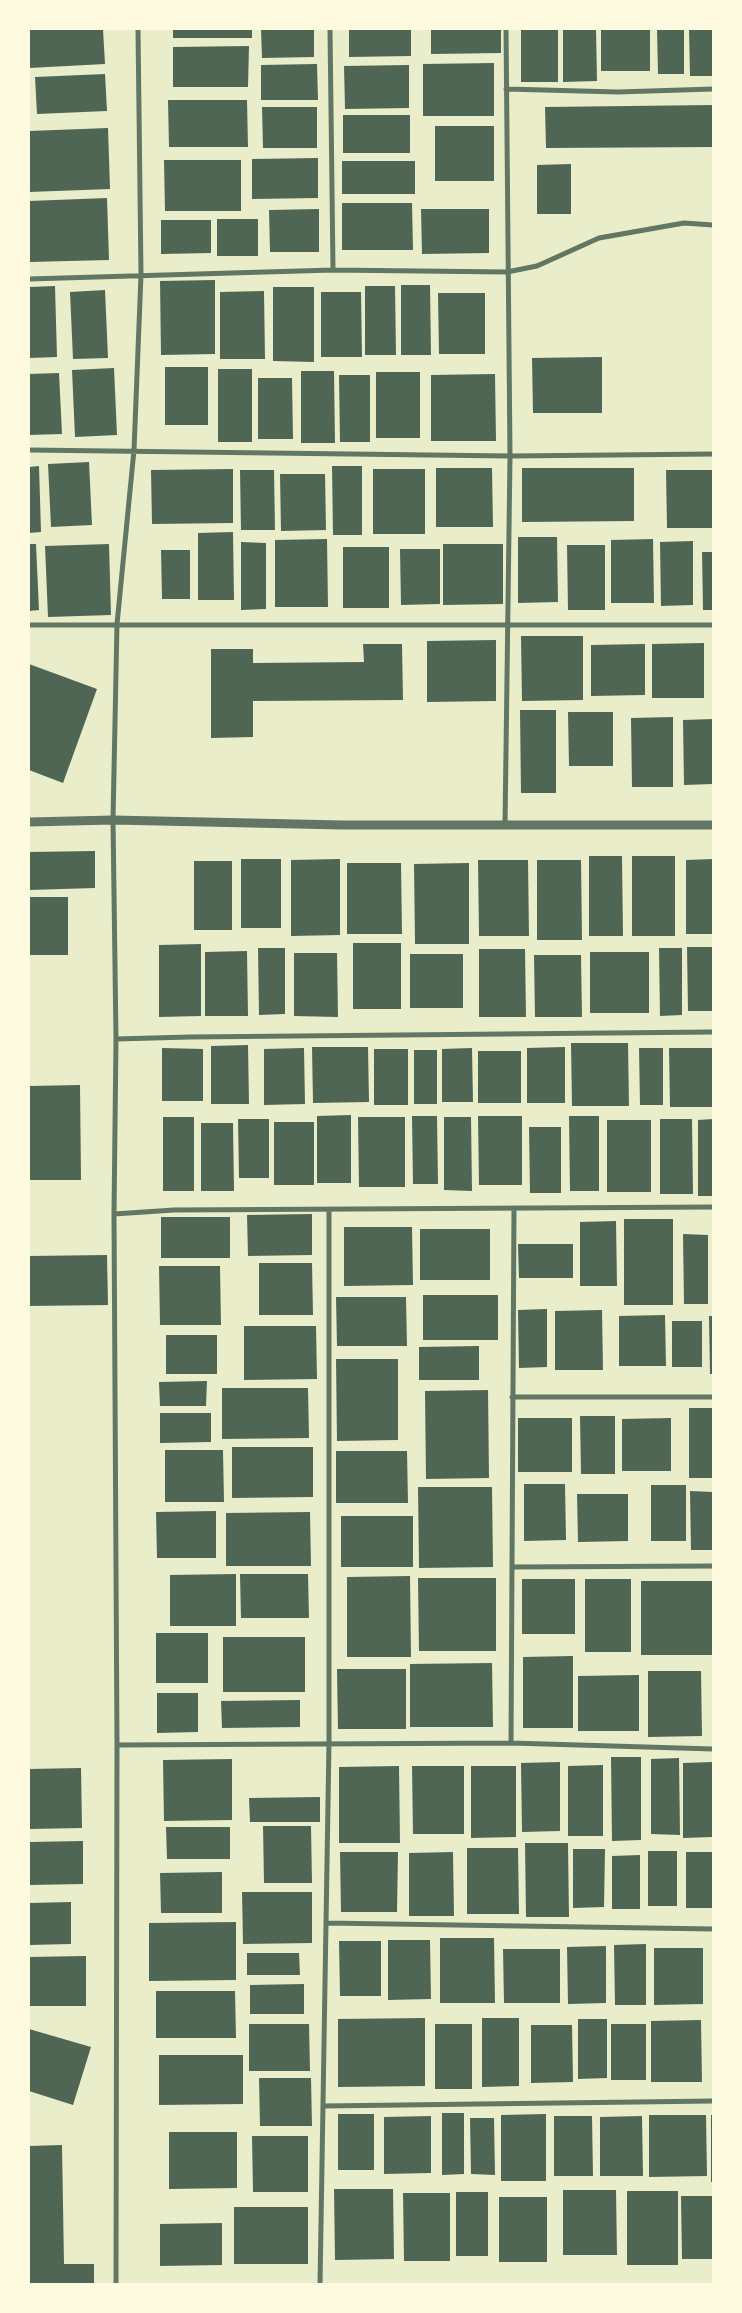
<!DOCTYPE html>
<html>
<head>
<meta charset="utf-8">
<style>
	body { margin:0 }
	#map { position:relative; width:742px; height:2313px; overflow:hidden; background:#e9edc9; font-family:"DejaVu Sans",sans-serif }
	canvas { display:block }
	.frame { position:absolute; inset:0; border:30px solid #fefae0; pointer-events:none }
</style>
</head>
<body>
<div id="map">
<canvas width="742" height="2313"></canvas>
<div class="frame"></div>
</div>
<script>
const g = document.querySelector('canvas').getContext('2d');
g.lineJoin = 'round';
function fill(path, color) {
  g.fillStyle = color;
  g.fill(path, 'evenodd');
}
function poly(rows) {
  const path = new Path2D();
  for (const r of rows) {
    path.moveTo(r[0], r[1]);
    for (let i = 2; i < r.length; i += 2) path.lineTo(r[i], r[i + 1]);
  }
  return path;
}
function strokePath(path, color, width, dash) {
  g.strokeStyle = color;
  g.lineWidth = width;
  g.lineCap = dash ? 'butt' : 'round';
  g.setLineDash(dash || []);
  g.stroke(path);
}
const building = poly([
	[29,29,103,29,105,64,29,68],
	[173,29,252,29,252,38,173,38],
	[261,29,314,29,314,57,262,58],
	[349,29,411,29,411,56,349,57],
	[431,29,501,29,501,53,431,54],
	[521,29,558,29,558,82,521,82],
	[563,29,596,29,597,81,563,82],
	[601,29,650,29,650,71,601,71],
	[657,29,684,29,684,74,658,74],
	[689,29,713,29,713,76,690,76],
	[249,46,248,87,173,87,173,47],
	[494,63,494,116,423,116,423,64],
	[317,64,318,100,261,100,261,65],
	[409,65,409,108,345,109,344,66],
	[105,74,107,111,37,114,35,77],
	[168,100,247,100,248,147,169,147],
	[713,105,713,147,546,148,545,107],
	[262,107,317,107,317,148,263,148],
	[343,115,410,115,410,153,343,153],
	[435,126,494,126,494,181,435,181],
	[108,128,110,189,29,192,29,131],
	[318,158,318,198,252,199,252,159],
	[164,160,241,160,241,211,165,211],
	[342,161,415,161,415,194,342,194],
	[571,164,571,214,537,214,537,165],
	[107,198,109,260,29,262,29,201],
	[342,203,412,203,413,250,342,250],
	[319,209,319,252,270,252,269,210],
	[421,209,489,209,489,253,422,254],
	[217,219,258,219,258,256,217,256],
	[161,220,211,220,211,253,161,254],
	[215,280,215,354,161,355,160,281],
	[401,285,430,285,431,355,401,355],
	[55,286,57,357,29,358,29,287],
	[365,286,395,286,396,355,365,355],
	[273,287,314,287,314,362,273,361],
	[105,290,108,358,73,359,70,292],
	[264,291,265,359,220,359,220,292],
	[321,292,361,292,362,357,321,357],
	[438,293,485,293,485,354,439,354],
	[602,357,602,413,533,413,532,358],
	[165,367,208,367,208,425,165,425],
	[114,368,117,435,75,437,72,370],
	[218,369,252,369,252,442,218,442],
	[301,371,334,371,335,443,301,443],
	[376,372,420,372,420,438,376,438],
	[59,373,62,434,29,435,29,374],
	[495,374,496,441,431,441,431,375],
	[339,375,370,375,370,442,340,442],
	[258,378,292,378,293,439,258,439],
	[89,462,92,525,51,527,48,464],
	[39,466,41,532,29,533,29,467],
	[332,466,362,466,362,535,333,535],
	[436,468,492,468,493,527,436,527],
	[522,468,634,468,634,521,522,522],
	[233,469,233,523,152,524,151,470],
	[373,469,425,469,425,534,373,534],
	[240,470,274,470,275,530,241,530],
	[666,470,713,470,713,528,667,528],
	[280,474,325,474,326,530,281,531],
	[233,532,234,600,198,600,198,533],
	[518,537,557,537,558,602,518,603],
	[327,539,328,607,275,607,275,540],
	[653,539,654,603,611,603,611,540],
	[693,541,693,605,661,606,660,542],
	[241,542,266,543,266,609,241,610],
	[29,544,36,544,39,610,29,611],
	[109,544,111,615,48,617,45,546],
	[443,544,503,544,503,604,443,605],
	[567,545,605,545,605,610,568,610],
	[343,547,389,547,389,608,343,608],
	[400,549,440,549,440,604,401,605],
	[161,550,190,550,190,599,162,599],
	[702,552,713,552,713,610,703,610],
	[521,636,583,636,583,700,522,701],
	[496,640,496,701,427,702,427,641],
	[704,643,704,698,652,698,652,644],
	[363,644,402,644,403,700,253,701,253,737,211,738,211,649,253,649,253,663,364,662],
	[645,644,645,695,591,696,591,645],
	[29,664,97,689,63,783,29,770],
	[520,710,556,710,556,793,521,793],
	[568,712,613,712,613,766,569,766],
	[673,717,673,787,632,787,631,718],
	[713,719,713,784,684,785,683,720],
	[95,851,95,888,29,890,29,852],
	[589,856,622,856,623,936,589,936],
	[632,856,675,856,675,936,632,936],
	[241,859,281,859,281,928,241,928],
	[340,859,340,935,291,936,291,860],
	[713,859,713,934,686,934,686,860],
	[478,860,528,860,529,936,479,936],
	[537,860,581,860,582,940,537,940],
	[194,861,232,861,232,930,194,930],
	[347,863,401,863,402,934,347,934],
	[469,863,469,944,415,944,414,864],
	[29,897,68,897,68,955,29,955],
	[353,943,401,943,401,1009,353,1009],
	[201,944,201,1016,159,1017,159,945],
	[687,947,713,947,713,1011,688,1011],
	[258,948,285,948,285,1014,259,1015],
	[659,948,682,948,682,1015,660,1016],
	[479,949,525,949,526,1017,479,1017],
	[247,951,248,1016,205,1016,205,952],
	[590,952,649,952,649,1013,590,1013],
	[294,953,337,953,338,1017,294,1016],
	[410,954,463,954,463,1008,410,1008],
	[534,955,581,955,582,1017,535,1017],
	[571,1043,628,1043,629,1106,572,1106],
	[248,1045,249,1104,211,1104,211,1046],
	[312,1047,368,1047,369,1102,313,1103],
	[565,1047,565,1103,527,1103,527,1048],
	[162,1048,203,1049,203,1101,162,1101],
	[304,1048,305,1104,264,1105,264,1049],
	[472,1048,473,1102,442,1102,442,1049],
	[639,1048,663,1048,663,1105,640,1105],
	[669,1048,713,1048,713,1107,670,1107],
	[374,1049,408,1049,408,1105,374,1105],
	[414,1050,437,1050,437,1104,414,1104],
	[478,1051,521,1051,521,1103,478,1103],
	[80,1085,81,1180,29,1180,29,1086],
	[351,1115,351,1183,317,1183,317,1116],
	[412,1116,437,1116,438,1184,413,1184],
	[478,1116,522,1116,522,1185,479,1185],
	[569,1116,599,1116,599,1191,570,1191],
	[163,1117,194,1117,194,1191,163,1191],
	[358,1117,405,1117,405,1187,359,1187],
	[444,1117,471,1117,472,1191,444,1190],
	[238,1119,269,1119,269,1178,239,1178],
	[660,1119,692,1119,693,1194,660,1194],
	[713,1119,713,1196,698,1196,698,1120],
	[607,1120,651,1120,651,1192,607,1192],
	[274,1122,314,1122,314,1185,274,1185],
	[201,1123,233,1123,234,1191,201,1191],
	[529,1127,561,1127,561,1193,530,1193],
	[312,1214,312,1255,248,1256,247,1215],
	[161,1217,230,1217,230,1258,161,1258],
	[624,1219,673,1219,673,1305,624,1305],
	[616,1221,617,1286,580,1286,580,1222],
	[344,1227,412,1227,413,1285,344,1286],
	[420,1229,490,1229,490,1280,420,1280],
	[683,1234,708,1235,708,1304,684,1304],
	[518,1244,573,1244,573,1278,519,1278],
	[107,1255,108,1305,29,1306,29,1256],
	[259,1263,312,1263,313,1315,259,1315],
	[159,1266,220,1266,221,1325,160,1325],
	[423,1295,498,1295,498,1340,423,1340],
	[336,1297,406,1297,407,1346,337,1346],
	[547,1309,547,1367,519,1368,518,1310],
	[602,1310,603,1370,555,1370,555,1311],
	[665,1315,666,1366,619,1366,619,1316],
	[709,1316,713,1316,713,1374,710,1374],
	[672,1321,702,1321,702,1367,672,1367],
	[244,1326,316,1326,317,1379,244,1380],
	[166,1335,217,1335,217,1374,166,1374],
	[479,1346,479,1380,419,1380,419,1347],
	[336,1359,398,1359,398,1440,337,1441],
	[207,1381,206,1406,160,1406,159,1382],
	[222,1388,308,1388,309,1438,222,1439],
	[488,1390,489,1478,426,1479,425,1391],
	[689,1408,713,1408,713,1478,689,1478],
	[160,1413,211,1413,211,1442,160,1443],
	[580,1416,615,1416,615,1474,581,1474],
	[518,1418,572,1418,572,1472,518,1472],
	[671,1418,671,1471,622,1471,622,1419],
	[232,1447,313,1447,313,1497,232,1498],
	[165,1450,223,1450,224,1502,165,1502],
	[336,1451,407,1451,408,1503,336,1503],
	[524,1484,565,1484,566,1540,524,1541],
	[651,1485,686,1485,686,1541,651,1541],
	[418,1487,492,1487,493,1567,419,1568],
	[690,1491,713,1492,713,1550,691,1550],
	[577,1494,628,1494,628,1541,578,1542],
	[216,1511,216,1558,157,1558,156,1512],
	[310,1512,311,1566,226,1566,226,1513],
	[341,1516,413,1516,413,1567,341,1567],
	[236,1574,236,1626,170,1626,170,1575],
	[240,1574,308,1574,309,1618,241,1618],
	[410,1576,411,1657,347,1657,347,1577],
	[418,1578,496,1578,496,1651,419,1651],
	[522,1579,575,1579,575,1634,522,1634],
	[585,1579,631,1579,631,1652,585,1652],
	[641,1581,713,1581,713,1655,641,1655],
	[156,1633,208,1633,208,1683,156,1683],
	[223,1637,305,1637,305,1692,223,1692],
	[573,1656,573,1728,523,1728,523,1657],
	[492,1663,493,1727,410,1727,410,1664],
	[337,1669,406,1669,406,1729,338,1729],
	[648,1671,701,1671,702,1736,648,1737],
	[639,1675,639,1731,578,1731,578,1676],
	[157,1693,198,1693,198,1732,157,1733],
	[300,1700,300,1727,222,1728,221,1701],
	[611,1757,641,1757,641,1840,612,1841],
	[679,1758,680,1835,651,1834,651,1759],
	[232,1759,232,1820,164,1821,163,1760],
	[560,1762,560,1831,522,1832,521,1763],
	[713,1762,713,1837,683,1838,683,1763],
	[603,1765,603,1836,568,1836,568,1766],
	[399,1766,400,1843,339,1843,339,1767],
	[412,1766,464,1766,464,1834,413,1834],
	[471,1766,516,1766,516,1837,471,1838],
	[81,1768,82,1828,29,1829,29,1769],
	[320,1797,320,1822,250,1822,249,1798],
	[263,1826,311,1826,312,1883,264,1883],
	[166,1827,230,1827,230,1859,167,1859],
	[83,1841,83,1884,29,1885,29,1842],
	[525,1843,568,1843,569,1917,526,1917],
	[467,1848,518,1848,519,1914,467,1914],
	[573,1849,605,1849,604,1907,573,1908],
	[648,1851,677,1851,677,1906,648,1906],
	[340,1852,398,1852,397,1912,341,1912],
	[453,1852,454,1916,409,1916,409,1853],
	[686,1852,713,1852,713,1908,686,1908],
	[640,1855,640,1909,612,1909,612,1856],
	[222,1872,222,1913,161,1913,160,1873],
	[242,1892,312,1892,312,1943,243,1944],
	[71,1902,71,1944,29,1945,29,1903],
	[236,1922,236,1980,149,1981,149,1923],
	[440,1938,494,1938,495,2003,440,2003],
	[388,1940,430,1940,431,1999,388,2000],
	[339,1941,381,1941,381,1996,340,1996],
	[646,1944,646,2005,615,2005,614,1945],
	[606,1946,606,2003,568,2004,567,1947],
	[654,1948,703,1948,703,2004,654,2005],
	[503,1949,560,1949,560,2003,504,2003],
	[247,1953,299,1953,300,1975,247,1975],
	[86,1956,86,2006,29,2006,29,1957],
	[304,1984,304,2014,250,2014,250,1985],
	[156,1991,235,1991,236,2038,156,2038],
	[425,2018,425,2086,338,2087,338,2019],
	[482,2018,519,2018,519,2086,482,2087],
	[578,2019,607,2019,607,2078,578,2079],
	[701,2020,702,2082,651,2082,651,2021],
	[249,2024,309,2024,310,2071,249,2071],
	[435,2024,472,2024,472,2089,435,2089],
	[611,2024,646,2024,646,2080,611,2080],
	[531,2025,572,2025,573,2082,531,2083],
	[29,2029,91,2047,73,2105,29,2091],
	[159,2055,243,2055,243,2104,159,2105],
	[259,2078,311,2078,312,2126,260,2126],
	[442,2113,464,2113,464,2174,442,2175],
	[338,2114,374,2114,374,2170,338,2170],
	[546,2114,546,2181,501,2181,501,2115],
	[649,2115,706,2115,707,2176,649,2177],
	[711,2115,713,2115,713,2182,711,2182],
	[431,2116,431,2173,384,2174,384,2117],
	[554,2116,592,2116,593,2176,554,2176],
	[642,2116,643,2176,600,2176,600,2117],
	[470,2118,494,2118,495,2175,471,2174],
	[169,2132,237,2132,237,2188,169,2189],
	[252,2136,308,2136,308,2192,253,2192],
	[62,2145,64,2264,94,2264,94,2284,29,2284,29,2146],
	[334,2189,393,2189,394,2259,335,2260],
	[563,2190,616,2190,617,2255,563,2255],
	[627,2191,678,2191,678,2265,627,2265],
	[456,2192,488,2192,488,2256,456,2256],
	[403,2193,450,2193,450,2261,404,2261],
	[681,2196,713,2196,713,2259,682,2259],
	[499,2197,547,2197,547,2262,499,2262],
	[234,2207,308,2207,308,2264,234,2264],
	[222,2223,222,2265,160,2266,160,2224]
]);
const minor = poly([
	[330,29,333,270],
	[506,89,618,92,713,89],
	[29,279,333,270,507,272,537,266,599,238,684,223,713,225],
	[29,450,510,456,713,454],
	[29,625,713,625],
	[505,825,510,456,506,29],
	[116,1039,190,1037,713,1032],
	[114,1214,174,1210,713,1207],
	[512,1397,713,1397],
	[512,1567,713,1566],
	[511,1743,514,1208],
	[117,1745,511,1743,713,1749],
	[327,1923,713,1929],
	[324,2106,713,2101],
	[116,2284,117,1745,114,1214,116,1039,113,820,117,624,134,450,141,275,138,29],
	[320,2284,329,1743,329,1209]
]);
const tertiary = poly([
	[29,822,113,820,342,825,713,825]
]);
fill(building, '#4f6655');
strokePath(minor, '#617663', 5);
strokePath(tertiary, '#617663', 9);
</script>
</body>
</html>
